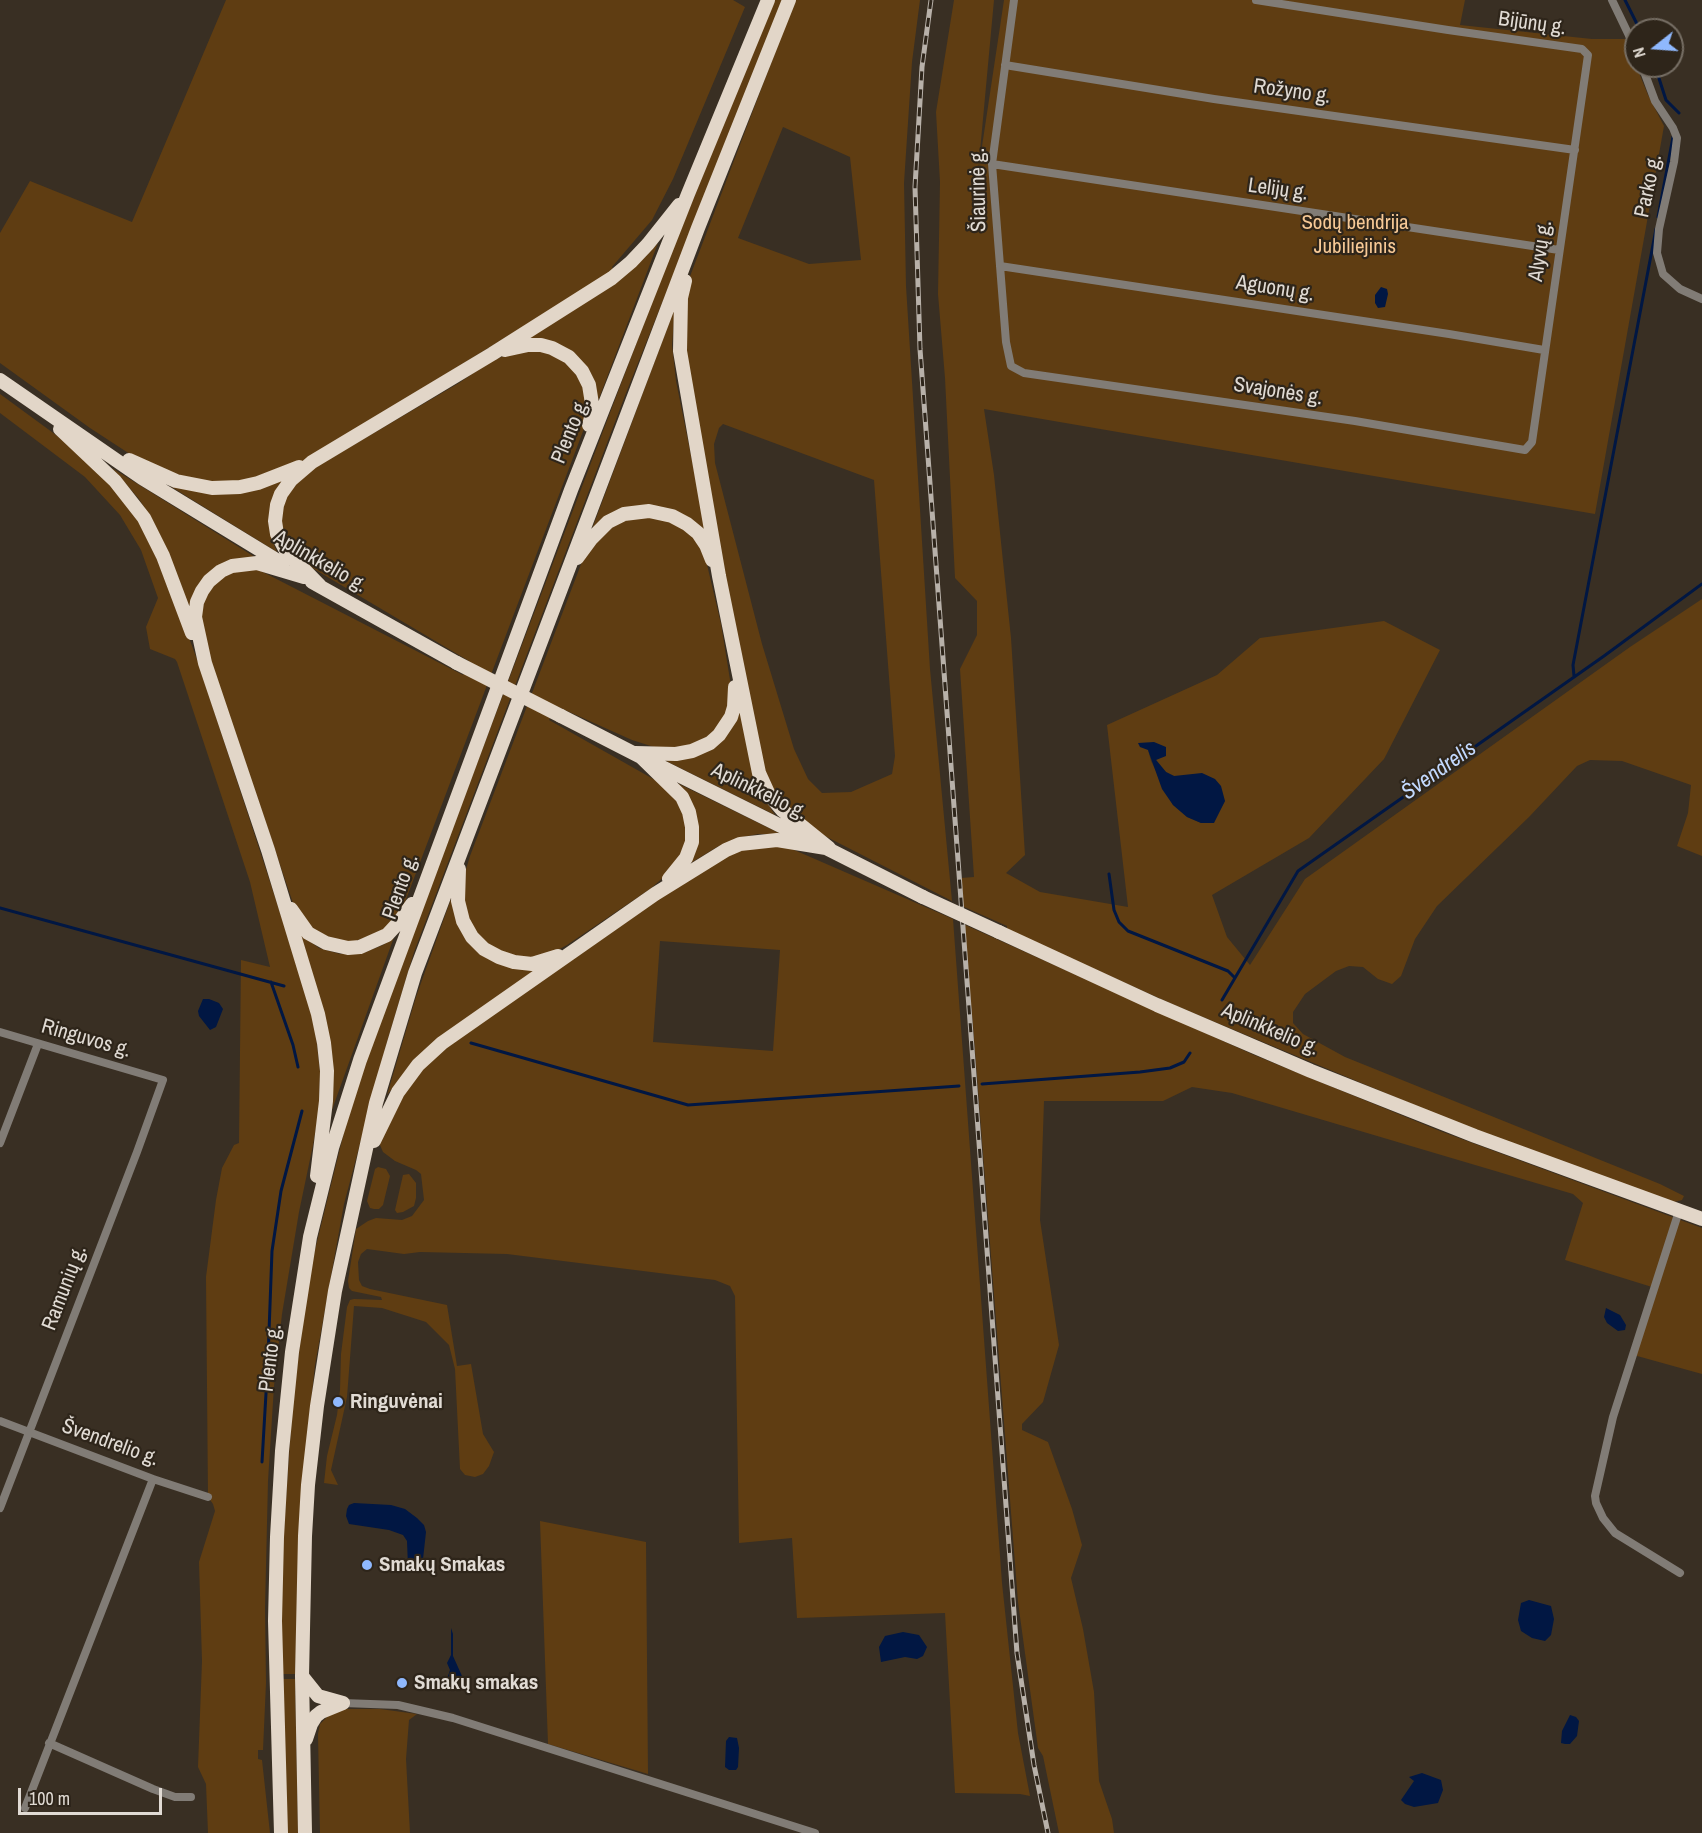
<!DOCTYPE html>
<html>
<head>
<meta charset="utf-8">
<style>
	body { margin:0 }
	#map { position:relative; width:1702px; height:1833px; overflow:hidden; background:#392f23; font-family:"Archivo Narrow",sans-serif }
	canvas { display:block }
	.north { position:absolute; left:1624px; top:18px; width:60px; height:60px; box-sizing:border-box; background:#2e251a; border:2px solid #766e64; border-radius:50%; rotate:253deg; font-size:16px; font-weight:700; line-height:24px; text-align:center; color:#e1dbd4 }
	.north::after { content:''; display:block; margin:auto; width:21px; height:27px; background:#8fb8fd; clip-path:polygon(50% 0,100% 100%,50% 72%,0 100%) }
	.scale { position:absolute; left:18px; top:1788px; width:144px; height:27px; box-sizing:border-box; border:3px solid #e1dbd4; border-top:0; padding-left:8px; font-size:18px; line-height:21px; white-space:nowrap; color:#e1dbd4; -webkit-text-stroke:4px #2e251a; paint-order:stroke }
</style>
</head>
<body>
<div id="map">
<canvas width="1702" height="1833"></canvas>
<div class="north">N</div>
<div class="scale">100 m</div>
</div>
<script>
const g = document.querySelector('canvas').getContext('2d');
g.lineJoin = 'round';
function fill(path, color) {
  g.fillStyle = color;
  g.fill(path, 'evenodd');
}
function poly(rows) {
  const path = new Path2D();
  for (const r of rows) {
    path.moveTo(r[0], r[1]);
    for (let i = 2; i < r.length; i += 2) path.lineTo(r[i], r[i + 1]);
  }
  return path;
}
function strokePath(path, color, width, dash) {
  g.strokeStyle = color;
  g.lineWidth = width;
  g.lineCap = dash ? 'butt' : 'round';
  g.setLineDash(dash || []);
  g.stroke(path);
}
function write(font, color, halo, rows, align = 'center') {
  g.font = font + ' "Archivo Narrow",sans-serif';
  g.lineWidth = 4.5;
  g.setLineDash([]);
  g.textBaseline = 'middle';
  g.strokeStyle = halo;
  g.fillStyle = color;
  for (const [text, x, y, turn = 0] of rows) {
    g.save();
    g.translate(x, y);
    g.rotate((+turn || 0) * Math.PI / 180);
    g.textAlign = isNaN(turn) ? turn : align;
    if (halo) g.strokeText(text, 0, 0);
    g.fillText(text, 0, 0);
    g.restore();
  }
}
const green = poly([
	[226,0,733,0,745,7,673,179,652,220,612,267,614,271,312,456,285,470,238,484,194,482,136,458,90,428,0,363,0,233,30,181,132,222],
	[774,0,783,0,626,393,414,952,387,1042,344,1204,315,1365,308,1429,295,1674,282,1674,280,1585,293,1399,309,1274,348,1116,366,1056,660,281],
	[795,0,920,0,912,62,904,183,906,286,930,669,952,901,821,834,796,816,770,786,759,753,726,588,684,338,689,279],
	[783,127,850,157,861,260,809,264,738,238],
	[723,424,874,480,895,756,892,774,851,792,822,793,808,779,794,749,762,644,715,463,714,444,719,428],
	[954,0,994,0,978,173,1004,0,1465,0,1460,25,1592,39,1625,39,1648,95,1664,126,1595,514,984,409,994,475,1011,638,1025,855,1006,873,1040,892,1128,907,1107,725,1217,675,1260,638,1384,621,1440,650,1384,759,1309,838,1212,895,1227,937,1250,965,1305,879,1630,647,1702,599,1702,856,1677,846,1688,813,1691,785,1622,761,1590,760,1577,766,1529,817,1437,906,1415,939,1401,976,1392,984,1378,979,1363,967,1349,966,1336,971,1305,994,1293,1012,1293,1023,1303,1034,1345,1057,1660,1184,1684,1196,1682,1200,1670,1203,1467,1127,1179,1007,1007,930,1007,926,962,906,961,878,974,877,960,669,977,635,977,601,955,578,945,378,938,294,940,182,936,112],
	[1148,750,1166,772,1225,801,1220,810,1201,823,1187,817,1173,805,1151,761],
	[658,243,598,401,585,367,525,338,642,260],
	[675,307,672,345,676,381,707,535,677,511,611,514,592,529],
	[535,350,549,353,562,359,575,370,584,387,588,408,585,426,405,902,387,929,348,944,322,938,304,923,294,906,205,644,200,606,208,589,220,577,241,568,259,570,463,675,469,661,314,569,292,551,280,527,284,500,304,474,459,383,488,363,510,353],
	[0,394,56,435,95,467,137,516,157,552,198,662,309,1001,315,1027,320,1072,319,1110,313,1145,299,1212,282,1314,274,1386,268,1481,265,1608,266,1683,263,1750,258,1750,258,1759,262,1760,270,1833,208,1833,206,1784,198,1767,202,1661,199,1562,215,1511,213,1504,208,1497,206,1277,216,1200,222,1168,234,1145,239,1143,241,960,270,967,250,882,177,662,175,659,150,649,146,627,158,598,141,550,120,515,85,477,0,413],
	[112,468,258,559,196,590,188,609,181,585,154,523,139,499],
	[286,479,272,499,269,521,272,540,277,552,170,486,187,489],
	[641,515,665,517,681,526,697,540,705,556,721,624,731,686,730,705,722,724,709,737,685,749,654,747,632,740,556,706,549,720,655,780,670,792,679,804,686,822,686,839,682,853,672,870,650,889,567,945,545,957,532,959,496,952,476,937,463,910,462,883,470,856,583,559,604,532,619,521],
	[740,708,762,795,775,815,664,760,687,758],
	[677,783,781,834,758,834,738,838,717,847,689,864,695,851],
	[785,846,953,919,1002,1583,1018,1733,1030,1796,1020,1794,955,1793,945,1613,797,1618,792,1538,739,1543,735,1296,730,1286,715,1280,507,1254,420,1252,404,1254,367,1249,361,1254,358,1262,359,1280,362,1286,370,1289,447,1305,457,1366,471,1364,483,1434,494,1452,489,1466,483,1474,475,1477,465,1475,460,1469,455,1369,449,1345,426,1322,382,1308,354,1306,347,1397,331,1470,338,1485,324,1483,327,1456,337,1415,340,1390,341,1354,347,1307,350,1300,354,1299,382,1300,381,1297,352,1291,349,1288,348,1281,356,1229,368,1221,376,1218,402,1220,412,1216,424,1200,421,1174,416,1170,395,1161,383,1152,380,1145,379,1137,384,1124,427,1060,689,878,727,855,749,847],
	[660,941,780,950,773,1051,653,1042],
	[452,896,476,949,541,968,407,1070,387,1095,416,997],
	[963,924,1254,1055,1440,1131,1702,1228,1702,1374,1630,1354,1652,1287,1565,1260,1583,1203,1573,1194,1232,1093,1192,1087,1163,1101,1044,1101,1040,1220,1059,1345,1043,1402,1022,1424,1022,1430,1048,1442,1072,1509,1082,1545,1071,1578,1083,1629,1094,1692,1099,1781,1112,1819,1114,1833,1059,1833,1043,1756,1038,1748,1018,1602,973,1025],
	[298,933,319,948,340,954,363,953,383,945,394,937,328,1121,331,1091],
	[378,1167,386,1169,390,1176,383,1205,379,1209,374,1209,370,1208,367,1201,375,1169],
	[409,1174,416,1183,416,1198,414,1206,403,1212,397,1213,395,1210,403,1175],
	[540,1521,646,1542,648,1774,548,1744],
	[283,1679,295,1679,298,1833,287,1833],
	[343,1709,380,1709,417,1714,409,1720,406,1759,410,1833,320,1833,318,1734,320,1724,327,1717,325,1714]
]);
const water = poly([
	[1381,287,1387,289,1388,294,1385,307,1378,308,1375,303,1375,295],
	[1154,742,1166,747,1166,756,1156,760,1166,772,1174,776,1202,773,1215,779,1221,786,1225,801,1214,823,1201,823,1187,817,1173,805,1162,789,1148,750,1140,747,1138,743],
	[203,999,209,999,219,1003,223,1009,216,1027,210,1030,199,1016,198,1011],
	[1606,1308,1620,1315,1626,1325,1625,1330,1618,1331,1607,1323,1604,1317],
	[354,1503,391,1505,405,1509,417,1518,424,1525,426,1532,422,1568,414,1571,408,1566,407,1541,403,1535,389,1530,349,1524,346,1516,347,1509,349,1505],
	[1529,1600,1551,1606,1554,1619,1551,1635,1545,1641,1532,1638,1521,1631,1518,1620,1521,1603],
	[451,1628,453,1634,453,1656,462,1676,463,1681,455,1686,449,1682,448,1676,450,1670,447,1663,451,1655],
	[903,1632,919,1635,927,1647,923,1656,917,1659,905,1657,881,1662,879,1647,885,1636],
	[1570,1715,1576,1717,1579,1721,1577,1736,1570,1744,1565,1744,1561,1743,1562,1731],
	[729,1737,737,1738,739,1748,738,1767,736,1770,729,1770,725,1767,726,1741],
	[1422,1773,1441,1780,1443,1790,1438,1803,1414,1807,1405,1804,1401,1800,1414,1781,1409,1777]
]);
const stream = poly([
	[1625,0,1640,30],
	[1655,66,1666,100,1679,113],
	[1658,217,1673,137],
	[1574,676,1573,665,1656,229],
	[1109,874,1114,910,1119,922,1128,931,1228,971,1235,978],
	[0,908,284,986],
	[271,982,293,1045,298,1067],
	[1222,1000,1298,871,1604,656,1702,584],
	[471,1043,688,1105,959,1086],
	[982,1084,1140,1072,1170,1068,1184,1062,1190,1053],
	[262,1462,268,1359,272,1251,281,1191,302,1111]
]);
const minor = poly([
	[1014,0,992,164,1006,342,1011,366,1024,373,1355,421,1525,450,1532,442,1588,55,1582,49,1448,30,1256,0],
	[1612,0,1636,50],
	[1005,65,1214,99,1575,150],
	[1642,66,1655,101,1673,128,1677,138,1674,162,1659,229,1657,253,1663,274,1680,289,1702,299],
	[992,164,1559,250],
	[1000,266,1449,334,1544,350],
	[0,1032,163,1080,137,1152,0,1508],
	[0,1143,38,1044],
	[1679,1211,1613,1417,1595,1496,1596,1503,1603,1518,1615,1533,1680,1573],
	[0,1421,153,1479,208,1497],
	[343,1703,398,1705,453,1718,815,1833],
	[49,1743,153,1789,175,1797,191,1797],
	[25,1808,153,1479]
]);
const trunk = poly([
	[685,281,681,298,680,351,719,576,759,773,769,795,782,810,829,848],
	[505,350,528,345,541,345,552,348,569,357,582,371,589,385,593,410,589,425],
	[0,380,142,478,283,564],
	[60,429,115,481,144,518,163,556,192,633],
	[129,460,176,481,212,488,240,487,258,483,299,467],
	[577,558,591,539,608,522,624,514,649,511,672,516,687,524,698,533,706,545,712,560],
	[304,577,257,563,232,566,221,571,209,581,202,591,197,602,195,617,205,663,268,850,318,1014,324,1043,327,1071,326,1101,317,1176],
	[312,582,457,663],
	[320,586,286,551,277,534,275,521,277,505,281,494,291,480,312,462,492,354,612,278,631,262,648,244,679,205],
	[561,716,641,757,682,797,689,812,692,827,692,842,686,858,669,879],
	[635,753,676,754,692,751,710,743,719,735,731,717,734,707,735,687],
	[656,764,811,841],
	[459,869,458,901,463,921,472,937,484,949,499,957,514,962,532,964,558,956],
	[291,909,308,933,326,943,348,948,360,947,387,935,399,922,412,904],
	[999,932,1157,1005,1311,1071,1475,1136,1702,1219],
	[374,1141,398,1092,418,1065,442,1043,655,894,726,850,740,844,777,840,826,848,923,897],
	[302,1676,318,1696,343,1703],
	[306,1739,311,1724,316,1716,321,1712,343,1703],
	[281,1833,275,1621,277,1537,282,1451,292,1352,310,1237,332,1148,360,1060,571,490,688,194,768,0],
	[305,1833,302,1676,305,1536,308,1485,317,1406,335,1291,376,1103,415,973,698,228,789,0]
]);
const rail = poly([
	[931,0,922,67,915,187,920,349,1017,1653,1034,1765,1048,1833]
]);
const trunkBridge = poly([
	[457,663,561,716],
	[923,897,999,932]
]);
const markers = [
	[338,1402,6,"#8fb8fd"],
	[367,1565,6,"#8fb8fd"],
	[402,1683,6,"#8fb8fd"]
];
const streetNames = [
	["Bijūnų g.",1532,24,8],
	["Rožyno g.",1292,92,8],
	["Parko g.",1649,186,-78],
	["Šiaurinė g.",979,190,-91],
	["Lelijų g.",1278,190,8],
	["Alyvų g.",1541,251,-81],
	["Aguonų g.",1275,289,9],
	["Svajonės g.",1278,392,9],
	["Plento g.",571,431,-68],
	["Aplinkkelio g.",320,562,30],
	["Aplinkkelio g.",759,792,26],
	["Plento g.",401,887,-70],
	["Aplinkkelio g.",1270,1030,23],
	["Ringuvos g.",86,1039,16],
	["Ramunių g.",65,1288,-69],
	["Plento g.",271,1358,-83],
	["Švendrelio g.",110,1443,20]
];
const parkNames = [
	["Sodų bendrija",1355,223],
	["Jubiliejinis",1355,247]
];
const poiNames = [
	["Ringuvėnai",350,1402],
	["Smakų Smakas",379,1565],
	["Smakų smakas",414,1683]
];
const waterNames = [
	["Švendrelis",1439,771,-35]
];
fill(green, '#5f3d12');
fill(water, '#011743');
strokePath(stream, '#011743', 3);
strokePath(minor, '#817c76', 8);
strokePath(trunk, '#e2d6c8', 14);
strokePath(rail, '#b8b1a9', 5);
strokePath(rail, '#2e251a', 3, [9]);
strokePath(trunkBridge, '#e2d6c8', 14);
for (const [x, y, r, color] of markers) {
  const dot = new Path2D();
  dot.arc(x, y, r, 0, 2 * Math.PI);
  g.fillStyle = color;
  g.fill(dot);
  strokePath(dot, '#2e251a', 2);
}
write('21px', '#e1dbd4', '#2e251a', streetNames);
write('21px', '#f7c996', '#2e251a', parkNames);
write('bold 21px', '#e1dbd4', '#2e251a', poiNames, 'left');
write('italic 22px', '#c3d9fe', '#2e251a', waterNames);
</script>
</body>
</html>
